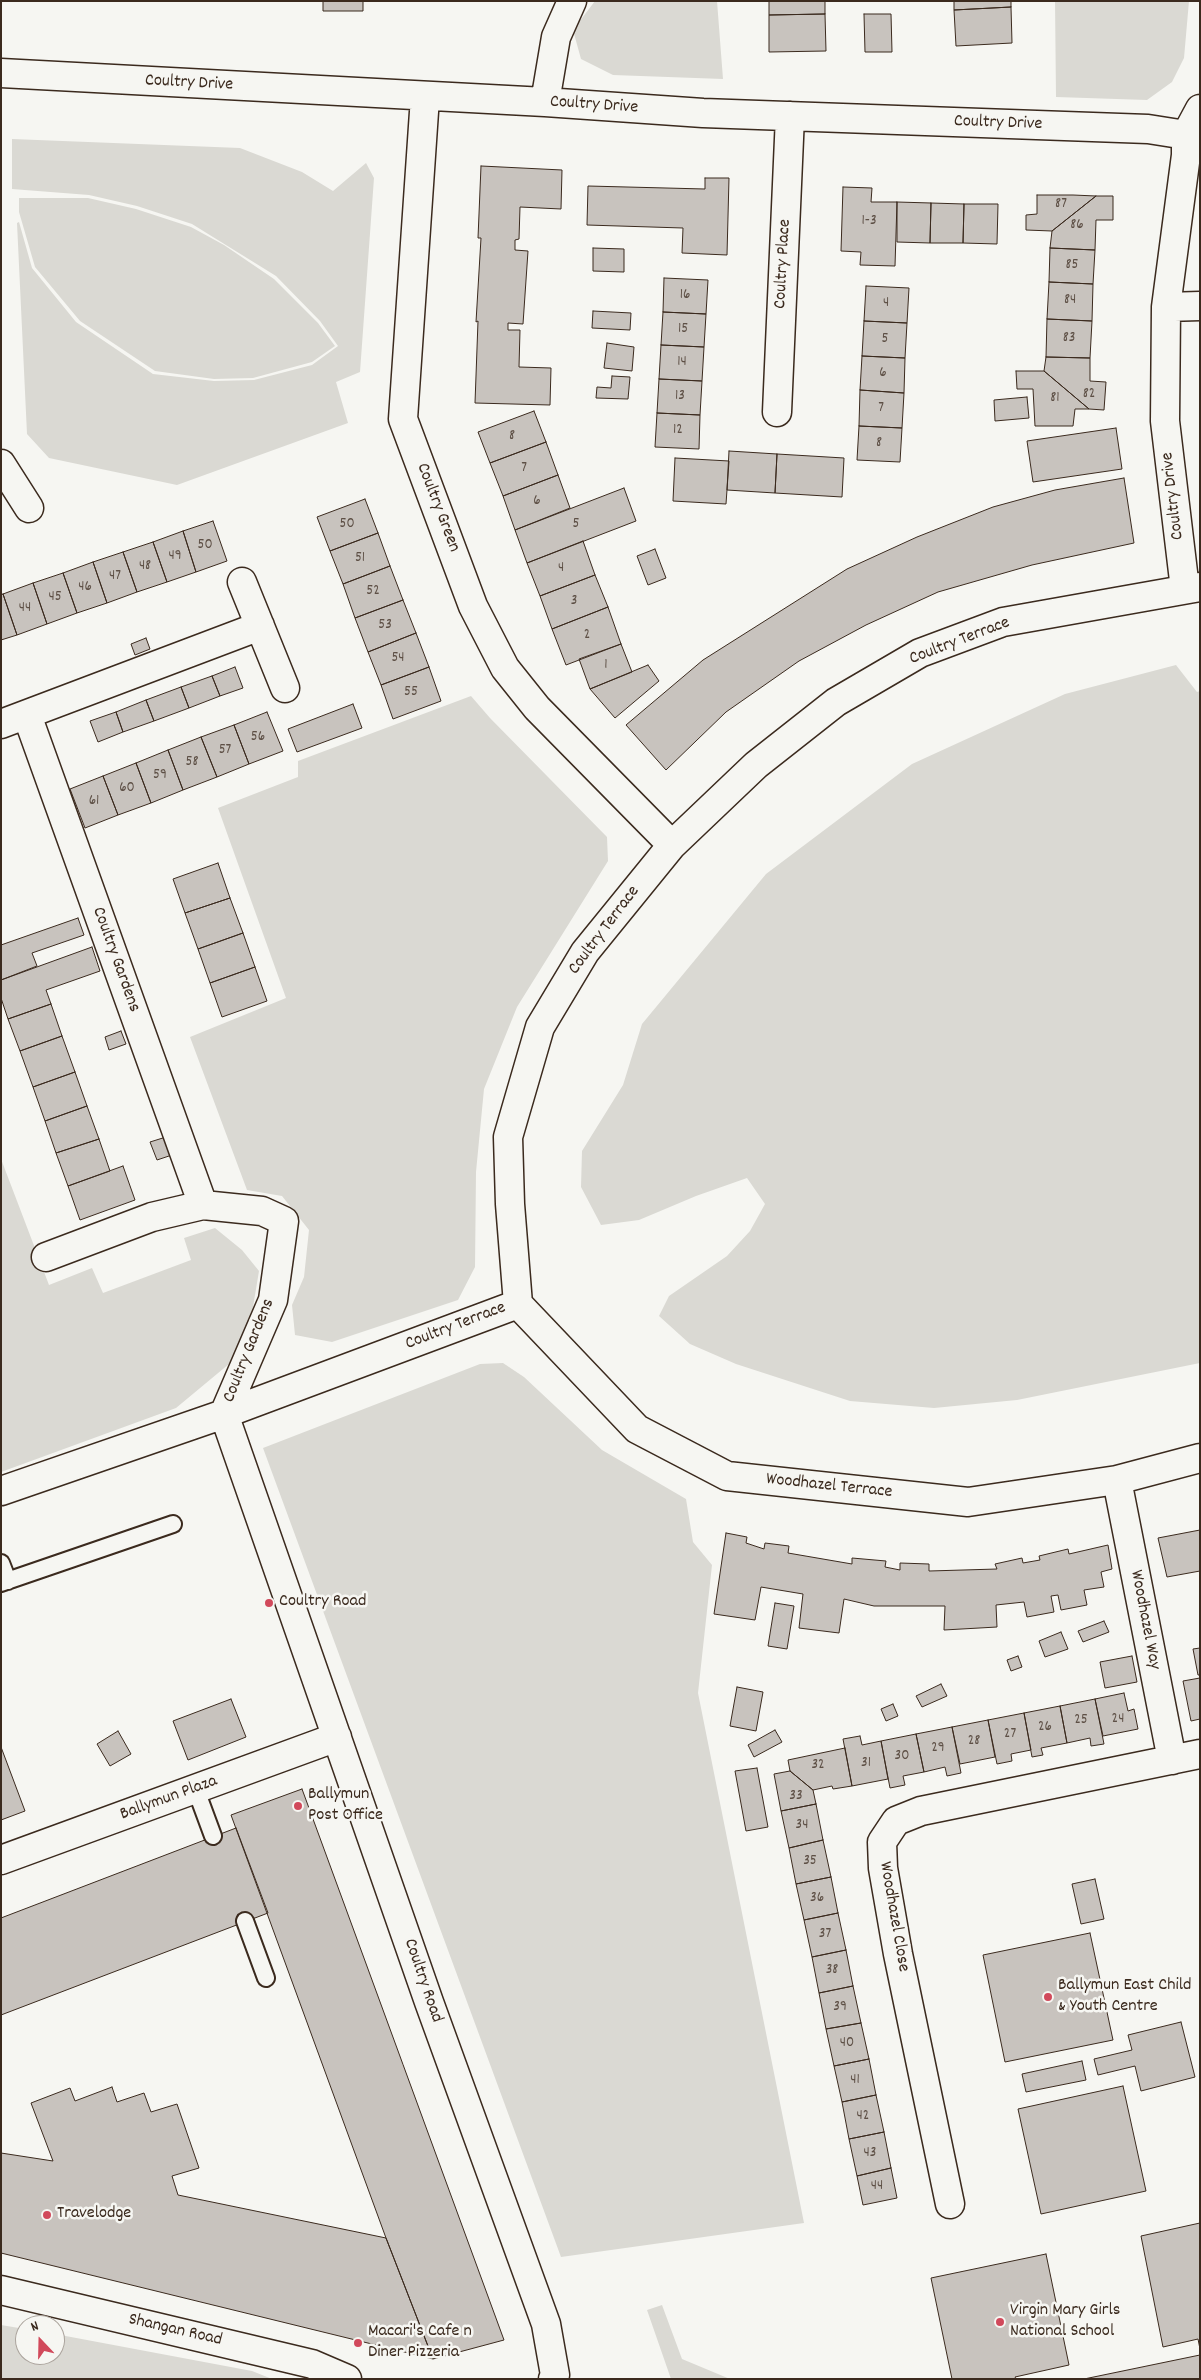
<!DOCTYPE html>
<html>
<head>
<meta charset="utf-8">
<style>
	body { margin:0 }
	#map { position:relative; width:1201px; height:2380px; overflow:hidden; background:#f6f6f2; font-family:Dekko,sans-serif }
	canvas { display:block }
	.frame { position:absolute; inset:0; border:2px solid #3b2a1e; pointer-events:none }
	.north { position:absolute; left:15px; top:2315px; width:50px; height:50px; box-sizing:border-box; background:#f6f6f2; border:1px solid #aba49d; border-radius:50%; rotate:339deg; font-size:14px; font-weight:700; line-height:20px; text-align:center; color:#3b2a1e }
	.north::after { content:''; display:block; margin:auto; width:18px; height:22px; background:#d1495b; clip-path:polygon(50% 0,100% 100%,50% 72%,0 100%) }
</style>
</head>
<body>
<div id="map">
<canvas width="1201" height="2380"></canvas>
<div class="frame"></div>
<div class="north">N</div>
</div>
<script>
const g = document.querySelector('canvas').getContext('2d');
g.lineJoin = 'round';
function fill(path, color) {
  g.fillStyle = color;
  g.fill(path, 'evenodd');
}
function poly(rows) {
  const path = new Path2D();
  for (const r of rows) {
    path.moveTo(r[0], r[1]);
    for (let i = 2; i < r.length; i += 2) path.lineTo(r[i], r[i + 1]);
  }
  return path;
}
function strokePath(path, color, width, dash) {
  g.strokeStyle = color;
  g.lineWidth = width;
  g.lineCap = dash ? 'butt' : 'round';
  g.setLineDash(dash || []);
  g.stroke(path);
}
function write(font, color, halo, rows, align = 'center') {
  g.font = font + ' Dekko,sans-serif';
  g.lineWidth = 5;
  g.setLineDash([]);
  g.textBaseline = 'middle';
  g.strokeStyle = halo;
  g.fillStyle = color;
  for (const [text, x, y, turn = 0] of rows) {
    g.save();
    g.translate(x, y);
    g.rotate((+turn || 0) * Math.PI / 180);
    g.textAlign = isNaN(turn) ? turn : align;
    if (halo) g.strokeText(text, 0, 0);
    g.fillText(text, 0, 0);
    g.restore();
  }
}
const green = poly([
	[595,1,717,1,723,79,613,75,581,59,573,30],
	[1055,1,1189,1,1184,58,1172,82,1147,100,1056,97],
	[12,139,240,148,302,172,333,191,366,163,374,178,360,372,336,382,348,423,177,485,49,458,27,434,17,223,19,222,32,268,76,322,153,374,214,381,254,380,312,365,338,346,320,321,276,276,192,224,137,206,89,195,12,189],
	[19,198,88,198,136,209,191,227,224,245,274,279,318,323,335,346,312,362,253,378,214,379,155,371,80,321,35,267,19,212],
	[1176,665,1197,692,1200,691,1200,1363,1017,1400,934,1408,850,1401,736,1364,690,1344,659,1316,669,1296,727,1256,750,1231,765,1204,747,1178,696,1196,639,1220,601,1225,581,1187,582,1151,623,1085,642,1024,766,874,912,764,1065,694],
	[471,696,490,718,607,837,608,861,517,1007,484,1089,476,1172,475,1267,458,1300,332,1342,295,1335,292,1305,304,1277,309,1230,282,1196,247,1190,190,1037,286,998,218,808,298,777,298,761],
	[1,1159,49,1285,92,1268,103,1293,191,1260,184,1238,215,1228,242,1250,259,1271,251,1319,235,1359,176,1408,1,1472],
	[503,1363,524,1377,602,1450,686,1499,693,1542,712,1565,698,1693,804,2223,561,2257,263,1448,480,1364],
	[662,2305,682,2359,730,2379,671,2379,647,2310],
	[1,2325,25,2329,25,2355,55,2355,55,2334,252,2371,272,2379,1,2379]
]);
const building = poly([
	[323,1,363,1,363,11,323,11,323,1],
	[769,1,825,1,825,14,769,15,769,1],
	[954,1,1011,1,1011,7,954,10,954,1],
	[1011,7,1012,43,956,46,954,10,1011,7],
	[825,14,826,51,769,52,769,15,825,14],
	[864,14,891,14,892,52,865,52,864,14],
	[481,166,562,170,561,209,520,207,519,239,515,240,515,250,528,251,523,324,508,323,508,330,520,330,519,367,551,368,550,405,475,403,478,321,476,322,481,238,478,238,481,166],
	[705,178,729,178,727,255,682,253,683,228,587,225,588,186,705,189,705,178],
	[843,187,872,188,871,202,897,202,895,266,860,265,861,252,841,251,843,187],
	[1037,195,1073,195,1096,196,1052,231,1026,230,1026,215,1037,214,1037,195],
	[1096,196,1113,196,1113,220,1096,220,1095,250,1050,248,1052,231,1096,196],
	[897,202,931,203,930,243,897,242,897,202],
	[931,203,964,204,963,243,930,243,931,203],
	[964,204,998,204,997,244,963,243,964,204],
	[593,248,624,249,624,272,593,271,593,248],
	[1050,248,1095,250,1093,284,1049,282,1050,248],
	[664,278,708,280,706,314,663,312,664,278],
	[1049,282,1093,284,1092,321,1047,319,1049,282],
	[866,286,909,288,907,323,864,321,866,286],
	[593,311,631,313,630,330,592,328,593,311],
	[663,312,706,314,704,347,661,345,663,312],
	[1047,319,1092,321,1090,358,1046,357,1047,319],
	[864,321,907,323,905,358,862,356,864,321],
	[607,343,634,347,632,371,604,368,607,343],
	[661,345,704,347,702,381,659,379,661,345],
	[862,356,905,358,904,393,860,390,862,356],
	[1046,357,1090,358,1090,381,1106,382,1104,410,1089,409,1044,371,1046,357],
	[1016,371,1044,371,1089,409,1075,409,1073,426,1035,426,1033,389,1017,389,1016,371],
	[612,376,630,377,628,399,596,398,597,387,611,388,612,376],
	[659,379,702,381,700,415,657,413,659,379],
	[860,390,904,393,902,428,859,426,860,390],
	[1027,397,1029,418,995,421,994,400,1027,397],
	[534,411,546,442,490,463,478,432,534,411],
	[657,413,700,415,699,449,655,447,657,413],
	[859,426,902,428,900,462,857,460,859,426],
	[1116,428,1122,469,1033,482,1027,441,1116,428],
	[546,442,558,475,503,496,490,463,546,442],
	[729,451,777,454,775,493,727,490,729,451],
	[777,454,844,458,842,497,775,493,777,454],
	[675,458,729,461,726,504,673,501,675,458],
	[558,475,570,508,515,530,503,496,558,475],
	[1124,478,1134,543,1032,565,938,592,866,625,799,661,726,712,666,770,626,725,703,660,847,569,917,537,993,507,1055,490,1124,478],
	[624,488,636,521,527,563,515,530,624,488],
	[365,499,378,533,330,551,317,517,365,499],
	[213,521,227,561,196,572,183,531,213,521],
	[183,531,196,572,167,582,153,542,183,531],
	[378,533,390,566,343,584,330,551,378,533],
	[583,541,595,575,540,596,527,563,583,541],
	[153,542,167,582,137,592,123,552,153,542],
	[655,549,666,578,648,585,637,556,655,549],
	[123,552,137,592,107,603,93,562,123,552],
	[93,562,107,603,77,613,63,573,93,562],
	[390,566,403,600,355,618,343,584,390,566],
	[63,573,77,613,47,624,33,583,63,573],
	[595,575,608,607,552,629,540,596,595,575],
	[33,583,47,624,17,635,3,594,33,583],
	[3,594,17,635,1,640,1,595,3,594],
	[403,600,416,633,368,652,355,618,403,600],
	[608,607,621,644,566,665,552,629,608,607],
	[416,633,429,667,381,685,368,652,416,633],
	[146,638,150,649,135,655,131,644,146,638],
	[621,644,632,672,590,689,579,659,621,644],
	[648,665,659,681,615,718,590,689,648,665],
	[235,667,243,688,220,696,212,676,235,667],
	[429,667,441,701,393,719,381,685,429,667],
	[212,676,220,696,189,708,181,687,212,676],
	[181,687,189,708,154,721,146,700,181,687],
	[146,700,154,721,123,732,116,712,146,700],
	[353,704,362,728,297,752,288,729,353,704],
	[116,712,123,732,98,742,90,721,116,712],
	[267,712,283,751,249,764,234,725,267,712],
	[234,725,249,764,217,777,201,737,234,725],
	[201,737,217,777,183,790,168,750,201,737],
	[168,750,183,790,151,803,136,763,168,750],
	[136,763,151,803,118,815,103,776,136,763],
	[103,776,118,815,85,828,70,789,103,776],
	[218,863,230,898,185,913,173,879,218,863],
	[230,898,243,933,198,949,185,913,230,898],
	[78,918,84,935,32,953,37,966,1,980,1,945,78,918],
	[243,933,255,967,210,983,198,949,243,933],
	[92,947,100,971,46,990,51,1004,8,1019,1,998,1,980,92,947],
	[255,967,267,1001,222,1017,210,983,255,967],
	[51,1004,62,1036,20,1051,8,1019,51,1004],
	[121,1031,126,1044,109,1050,105,1037,121,1031],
	[62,1036,75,1072,33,1087,20,1051,62,1036],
	[75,1072,87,1106,45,1121,33,1087,75,1072],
	[87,1106,99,1139,56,1153,45,1121,87,1106],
	[166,1137,172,1155,157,1160,150,1142,166,1137],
	[99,1139,110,1171,68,1186,56,1153,99,1139],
	[123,1166,135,1200,80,1220,68,1186,123,1166],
	[1200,1530,1200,1571,1167,1577,1158,1538,1200,1530],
	[726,1533,747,1537,746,1543,764,1549,765,1543,789,1546,788,1553,852,1564,852,1558,886,1561,885,1567,900,1570,900,1563,929,1564,929,1571,997,1569,995,1564,1022,1558,1023,1563,1040,1560,1039,1556,1068,1549,1069,1554,1108,1545,1112,1569,1101,1572,1104,1587,1084,1590,1087,1605,1061,1610,1058,1595,1051,1596,1054,1612,1027,1617,1024,1602,996,1605,997,1627,944,1630,945,1606,874,1606,844,1599,839,1633,799,1628,803,1594,761,1587,755,1620,714,1614,726,1533],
	[775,1603,794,1606,787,1649,768,1646,775,1603],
	[1104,1621,1109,1632,1083,1642,1078,1631,1104,1621],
	[1061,1632,1068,1649,1045,1657,1039,1641,1061,1632],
	[1200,1648,1200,1675,1198,1675,1193,1649,1200,1648],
	[1018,1656,1022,1667,1011,1671,1007,1660,1018,1656],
	[1132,1656,1137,1682,1105,1688,1100,1662,1132,1656],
	[1200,1678,1200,1719,1191,1721,1183,1681,1200,1678],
	[941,1684,947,1696,922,1707,916,1696,941,1684],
	[737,1687,763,1692,756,1731,730,1726,737,1687],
	[1124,1693,1128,1711,1134,1709,1138,1729,1103,1736,1095,1699,1124,1693],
	[231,1699,246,1737,188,1760,173,1721,231,1699],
	[1095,1699,1104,1744,1091,1746,1090,1738,1067,1743,1060,1706,1095,1699],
	[893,1704,898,1716,886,1721,881,1709,893,1704],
	[1060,1706,1067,1743,1041,1748,1043,1755,1032,1757,1024,1713,1060,1706],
	[1024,1713,1031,1750,1011,1754,1012,1761,997,1764,988,1720,1024,1713],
	[988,1720,995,1757,960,1764,952,1727,988,1720],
	[952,1727,961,1773,947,1776,945,1767,924,1772,916,1734,952,1727],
	[775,1730,782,1742,754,1757,748,1745,775,1730],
	[118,1731,131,1754,110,1766,97,1744,118,1731],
	[916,1734,924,1772,903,1776,905,1785,890,1788,881,1741,916,1734],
	[860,1736,862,1745,881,1741,888,1779,852,1786,843,1739,860,1736],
	[1,1747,25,1811,1,1820,1,1747],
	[845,1748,852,1786,833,1789,832,1786,813,1790,790,1771,788,1760,845,1748],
	[757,1768,768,1827,746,1831,735,1771,757,1768],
	[790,1771,813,1790,816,1804,781,1811,774,1774,790,1771],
	[302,1789,504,2340,433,2359,386,2238,231,1815,302,1789],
	[816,1804,823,1840,789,1848,781,1811,816,1804],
	[236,1828,268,1913,1,2015,1,1918,236,1828],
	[823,1840,831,1877,796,1884,789,1848,823,1840],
	[831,1877,838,1913,804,1920,796,1884,831,1877],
	[1095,1879,1104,1919,1081,1924,1072,1884,1095,1879],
	[838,1913,846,1950,812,1957,804,1920,838,1913],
	[1090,1933,1113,2040,1005,2062,983,1955,1090,1933],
	[846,1950,853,1986,819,1993,812,1957,846,1950],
	[853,1986,861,2023,826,2029,819,1993,853,1986],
	[1181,2022,1195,2077,1141,2091,1135,2066,1098,2075,1094,2059,1132,2050,1128,2035,1181,2022],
	[861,2023,869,2059,834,2066,826,2029,861,2023],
	[869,2059,876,2095,842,2102,834,2066,869,2059],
	[1082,2061,1086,2080,1026,2092,1022,2074,1082,2061],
	[1123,2086,1146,2191,1041,2214,1018,2109,1123,2086],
	[112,2087,117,2102,144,2093,151,2112,177,2104,199,2168,172,2176,178,2195,386,2238,433,2359,1,2253,1,2153,53,2161,31,2103,70,2088,75,2101,112,2087],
	[876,2095,884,2132,849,2139,842,2102,876,2095],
	[884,2132,891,2168,857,2176,849,2139,884,2132],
	[891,2168,897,2198,863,2205,857,2176,891,2168],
	[1200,2223,1200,2349,1198,2339,1163,2347,1141,2236,1200,2223],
	[1046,2254,1069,2365,1015,2377,1016,2379,952,2379,931,2278,1046,2254],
	[1200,2355,1200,2379,1084,2379,1200,2355]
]);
const service = poly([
	[1,1563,8,1581],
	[1,1583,173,1524],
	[196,1790,213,1836],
	[245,1921,266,1978]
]);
const minor = poly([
	[1,73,545,102,703,113,1148,129,1186,135],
	[425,97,403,419,473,606,505,668,537,708,672,845],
	[545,102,556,37,572,1],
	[1166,307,1200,306],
	[777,412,790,116],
	[1,464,29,508],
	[242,582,285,688],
	[1185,589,1165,421,1166,307,1186,155,1186,135,1200,109],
	[27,715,203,1205],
	[1,724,260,626],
	[46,1257,152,1217,203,1205,262,1211,284,1221,273,1300,224,1414],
	[518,1304,637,1429,727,1476,968,1502,1117,1480,1200,1458],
	[224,1414,429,2002,546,2324,555,2375,553,2379],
	[1117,1480,1172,1760],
	[1,1491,224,1414,518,1304,510,1204,508,1137,540,1027,585,952,672,845,756,765,836,702,920,653,1003,622,1200,587],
	[1,1860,337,1737],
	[950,2204,898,1954,883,1868,882,1842,896,1821,921,1811,1200,1754],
	[1,2290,312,2364,347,2379]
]);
const markers = [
	[269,1603,5,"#d1495b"],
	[298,1806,5,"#d1495b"],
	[1048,1997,5,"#d1495b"],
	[47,2215,5,"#d1495b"],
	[1000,2322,5,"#d1495b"],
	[358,2343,5,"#d1495b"]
];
const numberNames = [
	["87",1061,205],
	["1-3",869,222],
	["86",1077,226],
	["85",1072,266],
	["16",685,296],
	["84",1070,301],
	["4",886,304],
	["15",683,330],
	["83",1069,339],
	["5",885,340],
	["14",682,363],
	["6",883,374],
	["82",1089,395],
	["13",680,397],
	["81",1055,399],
	["7",881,409],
	["12",678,431],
	["8",512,437],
	["8",879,444],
	["7",524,469],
	["6",537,502],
	["50",347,525],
	["5",576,525],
	["50",205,546],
	["49",175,557],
	["51",360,559],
	["48",145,567],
	["4",561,569],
	["47",115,577],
	["46",85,588],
	["52",373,592],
	["45",55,598],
	["3",574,602],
	["44",25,609],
	["53",385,626],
	["2",587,636],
	["54",398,659],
	["1",606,666],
	["55",411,693],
	["56",258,738],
	["57",225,751],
	["58",192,763],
	["59",160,776],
	["60",127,789],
	["61",94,802],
	["24",1118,1720],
	["25",1081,1721],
	["26",1045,1728],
	["27",1010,1735],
	["28",974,1742],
	["29",938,1749],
	["30",902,1757],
	["31",866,1764],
	["32",818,1766],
	["33",796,1797],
	["34",802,1826],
	["35",810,1862],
	["36",817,1899],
	["37",825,1935],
	["38",832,1971],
	["39",840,2008],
	["40",847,2044],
	["41",855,2081],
	["42",863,2117],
	["43",870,2154],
	["44",877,2187]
];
const streetNames = [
	["Coultry Drive",189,84,3],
	["Coultry Drive",594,106,4],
	["Coultry Drive",998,124,2],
	["Coultry Place",784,264,-87],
	["Coultry Drive",1174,496,-97],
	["Coultry Green",437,508,69],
	["Coultry Terrace",960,642,-21],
	["Coultry Terrace",605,931,-53],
	["Coultry Gardens",115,960,70],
	["Coultry Terrace",456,1327,-21],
	["Coultry Gardens",250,1351,-68],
	["Woodhazel Terrace",829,1487,6],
	["Woodhazel Way",1144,1620,79],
	["Ballymun Plaza",169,1799,-20],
	["Woodhazel Close",893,1917,80],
	["Coultry Road",422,1981,71],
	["Shangan Road",175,2331,13]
];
const poiNames = [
	["Coultry Road",279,1603],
	["Ballymun",308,1796],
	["Post Office",308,1817],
	["Ballymun East Child",1058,1987],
	["& Youth Centre",1058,2008],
	["Travelodge",57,2215],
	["Virgin Mary Girls",1010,2312],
	["National School",1010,2333],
	["Macari's Cafe n",368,2333],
	["Diner Pizzeria",368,2354]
];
fill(green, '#dad9d3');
fill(building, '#c8c3be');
strokePath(building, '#3b2a1e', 1);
strokePath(service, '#3b2a1e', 20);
strokePath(minor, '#3b2a1e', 31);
strokePath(service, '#f6f6f2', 16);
strokePath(minor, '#f6f6f2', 28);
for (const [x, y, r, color] of markers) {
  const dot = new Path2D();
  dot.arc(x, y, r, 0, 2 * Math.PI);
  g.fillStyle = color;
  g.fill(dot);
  strokePath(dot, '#f6f6f2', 2);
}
write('15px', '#5e5046', null, numberNames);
write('18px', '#3b2a1e', '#f6f6f2', streetNames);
write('18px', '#3b2a1e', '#f6f6f2', poiNames, 'left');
</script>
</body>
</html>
